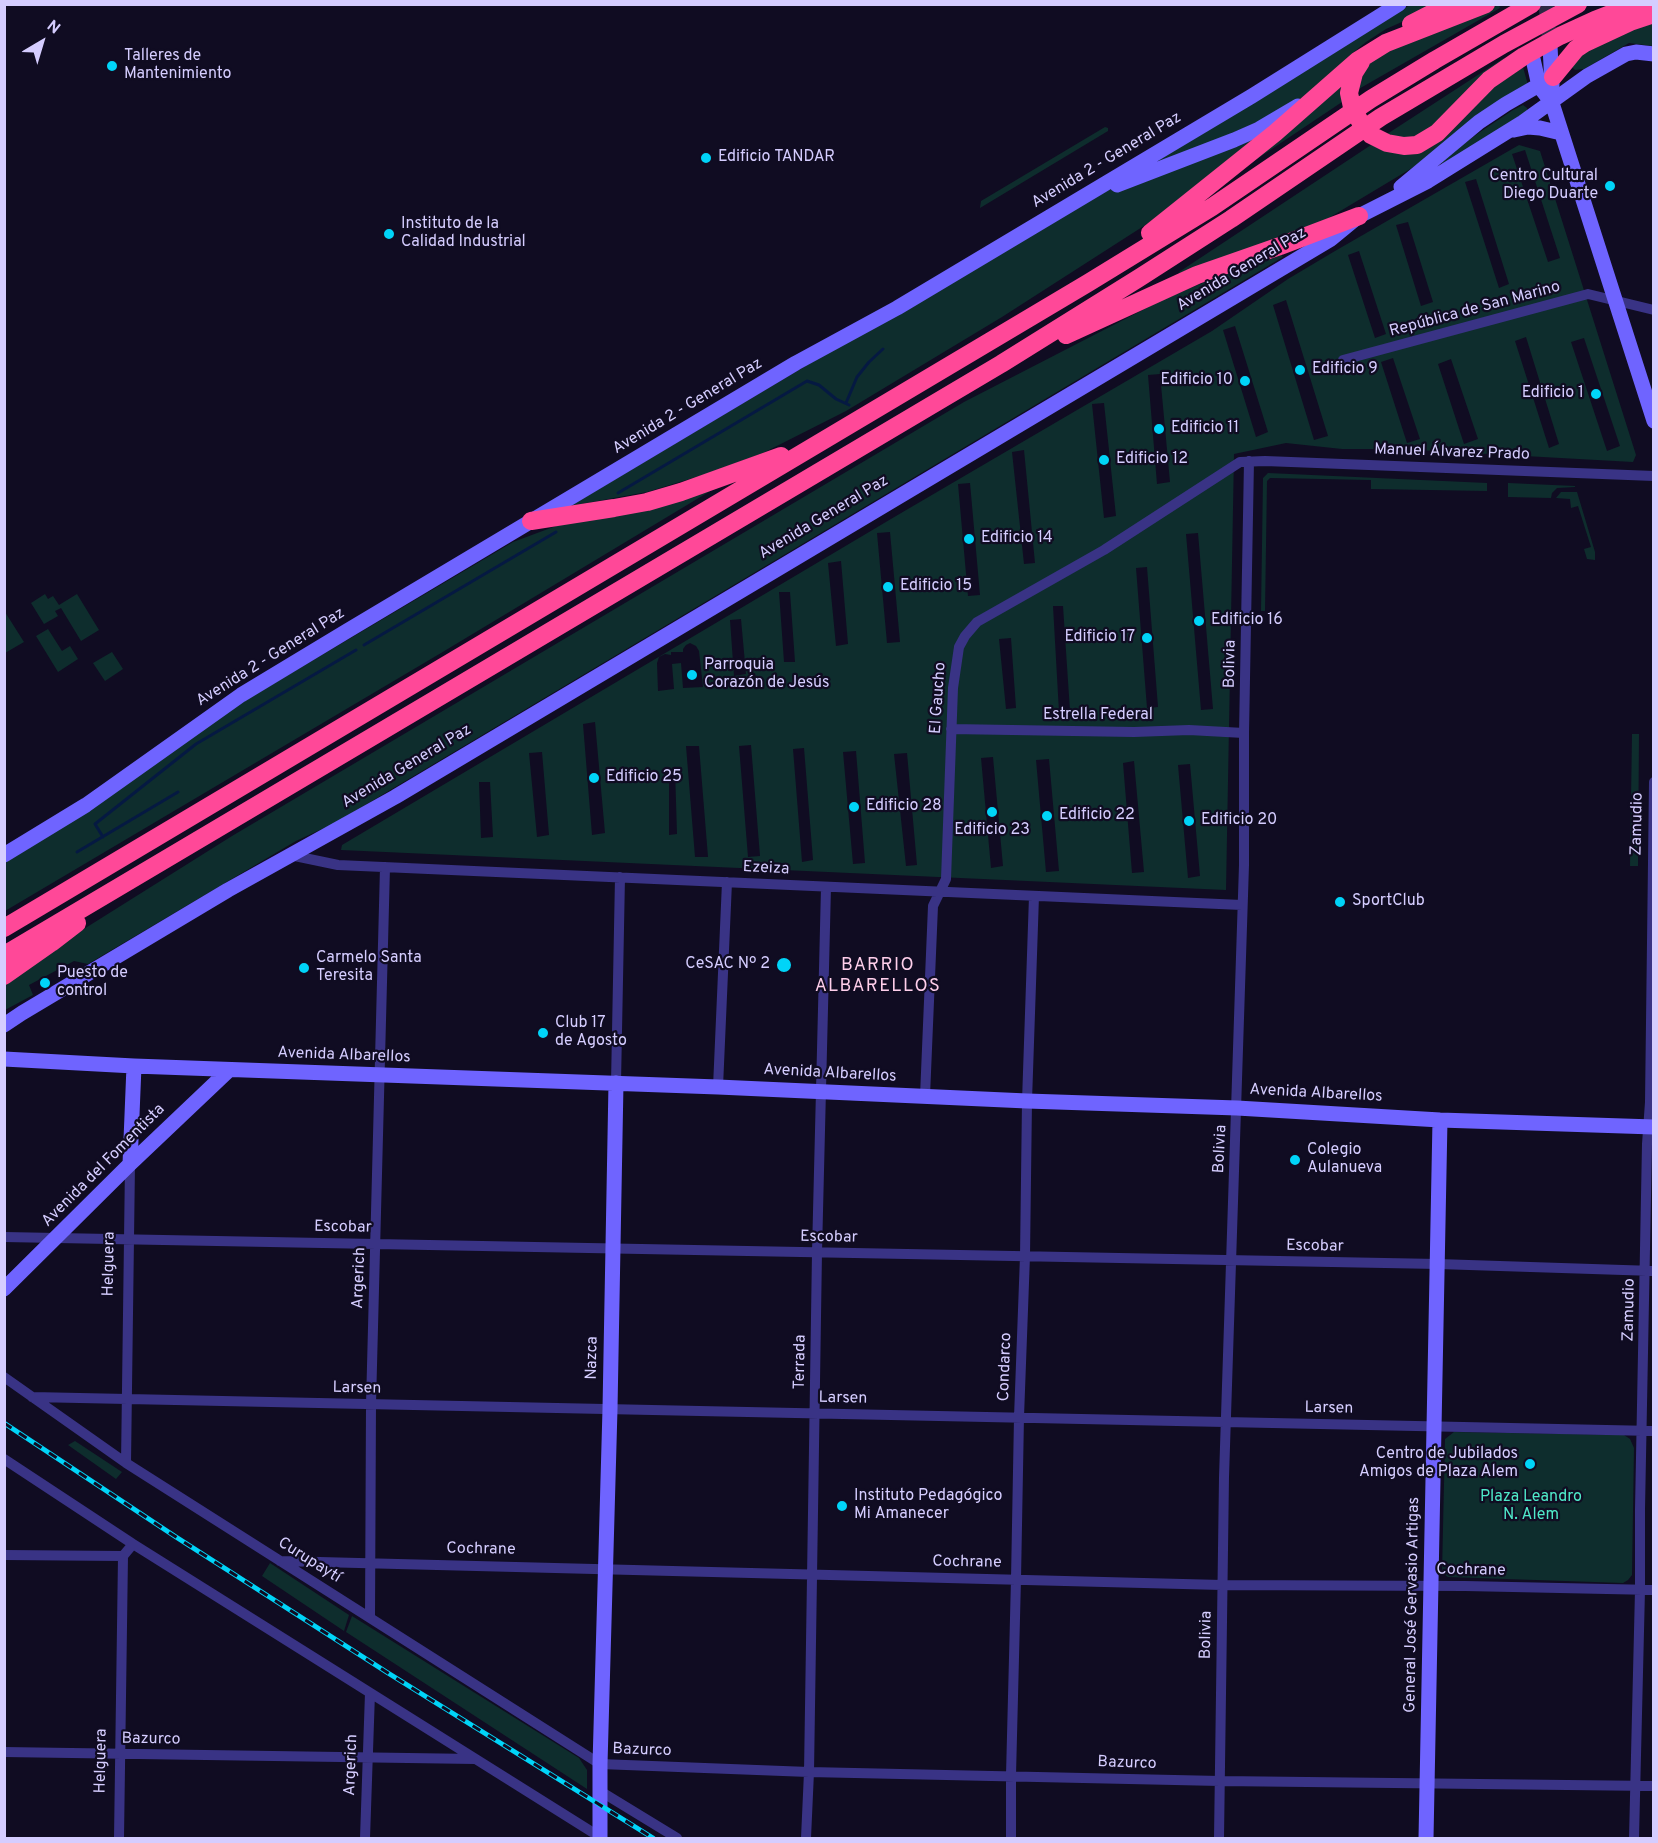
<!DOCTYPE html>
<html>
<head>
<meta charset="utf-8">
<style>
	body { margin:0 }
	#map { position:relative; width:1658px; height:1843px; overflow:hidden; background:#100c22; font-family:Overpass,sans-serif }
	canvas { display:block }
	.frame { position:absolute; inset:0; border:6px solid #d5cdff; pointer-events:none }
	.north { position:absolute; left:12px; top:12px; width:60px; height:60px; -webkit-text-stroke:4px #100c22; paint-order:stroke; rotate:38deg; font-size:16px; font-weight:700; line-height:24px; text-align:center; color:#d5cdff }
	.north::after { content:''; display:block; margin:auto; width:21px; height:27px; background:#d5cdff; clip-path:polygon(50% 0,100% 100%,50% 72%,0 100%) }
</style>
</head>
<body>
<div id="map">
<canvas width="1658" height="1843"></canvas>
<div class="frame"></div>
<div class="north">N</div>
</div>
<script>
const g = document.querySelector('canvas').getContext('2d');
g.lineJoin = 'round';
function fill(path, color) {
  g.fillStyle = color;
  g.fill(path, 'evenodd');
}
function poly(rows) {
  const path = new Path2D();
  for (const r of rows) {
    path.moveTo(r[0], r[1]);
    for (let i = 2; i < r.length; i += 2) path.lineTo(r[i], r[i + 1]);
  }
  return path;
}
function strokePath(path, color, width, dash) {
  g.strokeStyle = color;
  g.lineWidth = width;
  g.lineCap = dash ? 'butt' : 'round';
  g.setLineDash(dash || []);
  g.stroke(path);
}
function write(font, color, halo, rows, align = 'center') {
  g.font = font + ' Overpass,sans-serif';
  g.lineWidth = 4.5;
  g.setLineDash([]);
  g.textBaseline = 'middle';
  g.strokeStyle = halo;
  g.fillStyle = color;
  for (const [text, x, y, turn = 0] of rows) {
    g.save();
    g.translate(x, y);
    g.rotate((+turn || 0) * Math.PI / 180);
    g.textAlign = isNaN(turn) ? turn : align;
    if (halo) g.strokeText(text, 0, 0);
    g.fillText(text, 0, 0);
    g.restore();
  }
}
const green = poly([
	[1410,5,1440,5,1386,29,1366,42,1349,56,1336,71,1298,101,1271,116,1161,164,1158,159],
	[1499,5,1500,8,1357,90,1358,78,1375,55],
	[1653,19,1653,46,1629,43,1584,69,1575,70,1570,65,1572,58],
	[1504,58,1504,62,1436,126,1417,139,1384,136],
	[1523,67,1528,85,1412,168,1322,222,1180,275,1179,272,1371,145,1397,153],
	[1344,84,1342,102,1236,173],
	[1523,105,1527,108,1527,111,1443,165,1441,163,1446,157,1480,132,1513,110],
	[1105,127,1108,128,1108,131,980,208,981,201],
	[1262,134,1164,213,1002,317,846,411,763,453,706,474,647,492,570,506,1082,202,1109,190,1195,162],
	[1519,145,1540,151,1636,455,1633,462,1398,449,1342,449,1286,443,1234,454,1226,890,341,850,342,845,448,782,896,516,1212,331,1288,279,1335,251],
	[1525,150,1560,258,1548,262,1512,154],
	[1476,179,1509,284,1499,288,1465,182],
	[1408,222,1433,302,1421,306,1396,225],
	[1359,251,1386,334,1375,338,1348,255],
	[1286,300,1328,436,1314,440,1273,305],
	[1235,326,1268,432,1256,437,1223,330],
	[1526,337,1559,444,1549,448,1515,341],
	[1584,338,1620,446,1607,451,1571,342],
	[1393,358,1420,439,1407,443,1381,362],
	[1451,359,1478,439,1464,444,1438,364],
	[1160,374,1170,482,1157,484,1148,375],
	[1104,403,1116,516,1104,518,1092,404],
	[1024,450,1035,563,1024,564,1012,452],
	[970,483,980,595,968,596,958,484],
	[890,532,900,642,887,643,877,533],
	[1198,533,1213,709,1201,710,1186,534],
	[841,561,848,644,836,646,828,563],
	[1147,567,1158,707,1147,708,1136,568],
	[779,592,790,592,795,662,784,662],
	[1053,606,1063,606,1070,711,1059,712],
	[741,619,746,674,734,676,730,620],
	[1011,638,1016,708,1006,709,999,639],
	[690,643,696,646,699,651,703,687,683,688,681,663,672,664,674,689,658,691,657,663,659,657,665,654,671,655,671,652,683,652,683,649,686,645],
	[595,722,605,833,592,835,583,724],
	[751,745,760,856,748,857,739,746],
	[686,746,699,746,708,857,695,857],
	[804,748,813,860,802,862,793,749],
	[856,751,865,863,853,864,843,752],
	[542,752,549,835,537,837,529,753],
	[907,753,917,865,906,866,894,754],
	[993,757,1003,866,991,868,981,758],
	[1049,759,1059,871,1046,872,1036,760],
	[1134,761,1144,872,1132,873,1123,763],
	[1190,764,1200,876,1188,878,1178,765],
	[675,769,677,834,669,835,669,771],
	[479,782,490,782,493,837,481,838],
	[1281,254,1283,257,335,823,296,841,88,964,74,961,29,985,33,995,5,1010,5,983,60,944,232,836,878,453,964,402,1160,301,1214,278],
	[1268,473,1487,483,1487,491,1371,489,1371,480,1270,478,1267,481,1265,611,1261,611,1263,478],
	[1508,483,1575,486,1575,487,1557,488,1552,493,1551,498,1508,497],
	[712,490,441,653,5,911,5,863,53,833,246,700,513,542,556,526],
	[1561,492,1577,492,1595,552,1595,560,1587,559,1584,549,1591,547,1578,506,1571,508,1570,499,1556,498],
	[45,594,48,599,53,596,59,605,77,594,99,630,81,641,61,608,55,611,58,616,44,624,31,603],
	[5,612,24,642,5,653,4,652],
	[48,629,62,651,70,646,78,659,58,672,36,636],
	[112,652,123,669,105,681,93,663],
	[1632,734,1639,734,1638,866,1630,866],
	[1454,1432,1624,1435,1630,1439,1634,1448,1632,1575,1628,1580,1623,1583,1448,1577,1442,1573,1445,1439],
	[75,1441,122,1472,116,1479,68,1445],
	[270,1563,349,1615,344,1631,262,1576],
	[352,1616,579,1758,587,1770,587,1789,346,1632]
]);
const stream = poly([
	[846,403,857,377,869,362,883,349],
	[618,493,807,381,819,385,836,399,849,405],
	[364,645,556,532],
	[103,837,95,824,196,744,356,650],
	[77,852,178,792]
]);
const secondaryTunnel = poly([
	[1546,4,1550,46]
]);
const street = poly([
	[1343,360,1588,294,1654,310],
	[951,729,1134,732,1189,730,1244,733],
	[290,855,338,865,1242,905],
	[616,1083,620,877],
	[718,1087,727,882],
	[925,1096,933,906,946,879,953,688,959,647,965,636,977,622,1104,550,1240,462,1265,461,1654,476],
	[4,1237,1438,1264,1654,1271],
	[4,1377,126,1463,600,1764,809,1772,1220,1781,1654,1786],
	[32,1397,1654,1431],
	[4,1459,133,1544,600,1837],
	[126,1463,130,1164],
	[4,1555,123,1556],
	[280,1561,1222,1585,1465,1586,1654,1590],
	[370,1618,371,1404,385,867],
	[4,1752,475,1759],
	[600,1791,677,1838],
	[119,1838,123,1556,133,1544],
	[365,1838,370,1693],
	[806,1838,809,1772,817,1252,826,887],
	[1011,1838,1011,1775,1016,1579,1019,1417,1025,1256,1027,1101,1034,896],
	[1219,1838,1224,1477,1244,865,1244,733,1249,461],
	[1634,1838,1640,1590,1640,1509,1647,1144,1650,1102,1654,782]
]);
const secondary = poly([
	[1550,46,1552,85],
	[1533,59,1539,86,1552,103,1654,421],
	[1514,130,1528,127,1540,128,1561,133],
	[1117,185,1234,140,1259,129,1298,106],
	[1401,187,1479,122,1506,104,1546,81],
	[4,855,86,805,241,695,347,631,796,363,897,308,1252,96,1399,4],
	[4,1025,22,1013,228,890,395,797,1331,239,1359,216,1428,181,1523,122,1587,76,1626,54,1636,52,1654,54],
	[4,1059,134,1066,718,1087,1027,1101,1237,1108,1440,1120,1654,1127],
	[130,1164,134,1066],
	[4,1289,130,1164,229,1070],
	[600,1838,600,1764,610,1409,616,1083],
	[1426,1838,1440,1120]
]);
const highway = poly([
	[1411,24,1450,4],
	[1361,62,1354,73,1349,93,1352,107,1362,125,1371,135,1387,143,1404,146,1417,145,1437,133,1489,80,1524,56,1560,36,1595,20,1613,13,1643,4],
	[1553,77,1576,49,1585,43,1630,22,1654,14],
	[1150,233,1275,133,1357,61,1386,43,1486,4],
	[1066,335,1197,275,1280,246,1359,216],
	[531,521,614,508,647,502,681,492,781,456],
	[4,928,1088,283,1212,207,1371,99,1435,60,1532,4],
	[4,955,1001,364,1139,278,1231,219,1381,117,1504,44,1578,4],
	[4,976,51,943,77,923]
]);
const rail = poly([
	[4,1423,176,1537,388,1673,653,1838]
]);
const markers = [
	[112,66,6,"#00d4f8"],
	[706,158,6,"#00d4f8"],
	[1610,186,6,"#00d4f8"],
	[389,234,6,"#00d4f8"],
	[1300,370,6,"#00d4f8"],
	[1245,381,6,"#00d4f8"],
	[1596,394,6,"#00d4f8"],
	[1159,429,6,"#00d4f8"],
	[1104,460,6,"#00d4f8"],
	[969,539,6,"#00d4f8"],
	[888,587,6,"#00d4f8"],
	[1199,621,6,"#00d4f8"],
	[1147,638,6,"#00d4f8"],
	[692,675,6,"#00d4f8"],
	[594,778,6,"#00d4f8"],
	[854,807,6,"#00d4f8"],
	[992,812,6,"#00d4f8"],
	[1047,816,6,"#00d4f8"],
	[1189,821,6,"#00d4f8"],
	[1340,902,6,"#00d4f8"],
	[784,965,8,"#00d4f8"],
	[304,968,6,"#00d4f8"],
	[45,983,6,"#00d4f8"],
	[543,1033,6,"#00d4f8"],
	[1295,1160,6,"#00d4f8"],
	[1530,1464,6,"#00d4f8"],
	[842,1506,6,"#00d4f8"]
];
const poiNames = [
	["Talleres de",124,57],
	["Mantenimiento",124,75],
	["Edificio TANDAR",718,158],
	["Centro Cultural",1598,177,"right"],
	["Diego Duarte",1598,195,"right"],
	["Instituto de la",401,225],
	["Calidad Industrial",401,243],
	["Edificio 9",1312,370],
	["Edificio 10",1233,381,"right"],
	["Edificio 1",1584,394,"right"],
	["Edificio 11",1171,429],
	["Edificio 12",1116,460],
	["Edificio 14",981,539],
	["Edificio 15",900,587],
	["Edificio 16",1211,621],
	["Edificio 17",1135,638,"right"],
	["Parroquia",704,666],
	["Corazón de Jesús",704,684],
	["Edificio 25",606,778],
	["Edificio 28",866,807],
	["Edificio 22",1059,816],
	["Edificio 20",1201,821],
	["Edificio 23",992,831,"center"],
	["SportClub",1352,902],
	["Carmelo Santa",316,959],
	["Teresita",316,977],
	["CeSAC Nº 2",770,965,"right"],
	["Puesto de",57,974],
	["control",57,992],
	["Club 17",555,1024],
	["de Agosto",555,1042],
	["Colegio",1307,1151],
	["Aulanueva",1307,1169],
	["Centro de Jubilados",1518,1455,"right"],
	["Amigos de Plaza Alem",1518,1473,"right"],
	["Instituto Pedagógico",854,1497],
	["Mi Amanecer",854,1515]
];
const streetNames = [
	["Avenida 2 - General Paz",1107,161,-31],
	["Avenida General Paz",1242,270,-31],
	["República de San Marino",1475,310,-15],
	["Avenida 2 - General Paz",688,407,-31],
	["Manuel Álvarez Prado",1452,453,2],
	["Avenida General Paz",824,518,-31],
	["Avenida 2 - General Paz",271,658,-32],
	["Bolivia",1231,664,-89],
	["El Gaucho",939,698,-86],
	["Estrella Federal",1098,716],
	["Avenida General Paz",407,767,-31],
	["Zamudio",1638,824,-89],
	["Ezeiza",766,869,3],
	["Avenida Albarellos",344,1056,2],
	["Avenida Albarellos",830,1074,3],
	["Avenida Albarellos",1316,1094,3],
	["Bolivia",1221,1149,-87],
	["Avenida del Fomentista",104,1166,-45],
	["Escobar",343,1228,1],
	["Escobar",829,1238,1],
	["Escobar",1315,1247,1],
	["Helguera",110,1264,-89],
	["Argerich",360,1278,-88],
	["Zamudio",1630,1310,-89],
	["Nazca",593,1358,-89],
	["Terrada",801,1362,-89],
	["Condarco",1006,1367,-88],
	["Larsen",357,1389,1],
	["Larsen",843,1399,1],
	["Larsen",1329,1409,1],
	["Cochrane",481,1550,1],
	["Curupaytí",309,1561,32],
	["Cochrane",967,1563,1],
	["Cochrane",1471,1571,1],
	["General José Gervasio Artigas",1413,1605,-89],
	["Bolivia",1207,1635,-89],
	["Bazurco",151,1740,1],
	["Bazurco",642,1751,2],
	["Helguera",102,1761,-89],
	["Bazurco",1127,1764,2],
	["Argerich",352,1765,-88]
];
const parkNames = [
	["Plaza Leandro",1531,1498],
	["N. Alem",1531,1516]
];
const neighbourhoodNames = [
	["BARRIO",878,966],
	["ALBARELLOS",878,987]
];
fill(green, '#0e2d2d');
strokePath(stream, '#051942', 3);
strokePath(secondaryTunnel, '#2e2943', 15, [15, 8]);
strokePath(street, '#393385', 10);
strokePath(secondary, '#6f64ff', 15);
strokePath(highway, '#ff4898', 18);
strokePath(rail, '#00d4f8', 5);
strokePath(rail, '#100c22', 3, [9]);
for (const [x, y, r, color] of markers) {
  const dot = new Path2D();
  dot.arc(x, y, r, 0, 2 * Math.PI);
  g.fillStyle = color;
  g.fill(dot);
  strokePath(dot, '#100c22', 2);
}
write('16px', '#d5cdff', '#100c22', poiNames, 'left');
write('16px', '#d5cdff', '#100c22', streetNames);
write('16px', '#4fe9c9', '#100c22', parkNames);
g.letterSpacing = '1.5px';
write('18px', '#ffcfeb', '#100c22', neighbourhoodNames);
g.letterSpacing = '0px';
</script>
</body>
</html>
